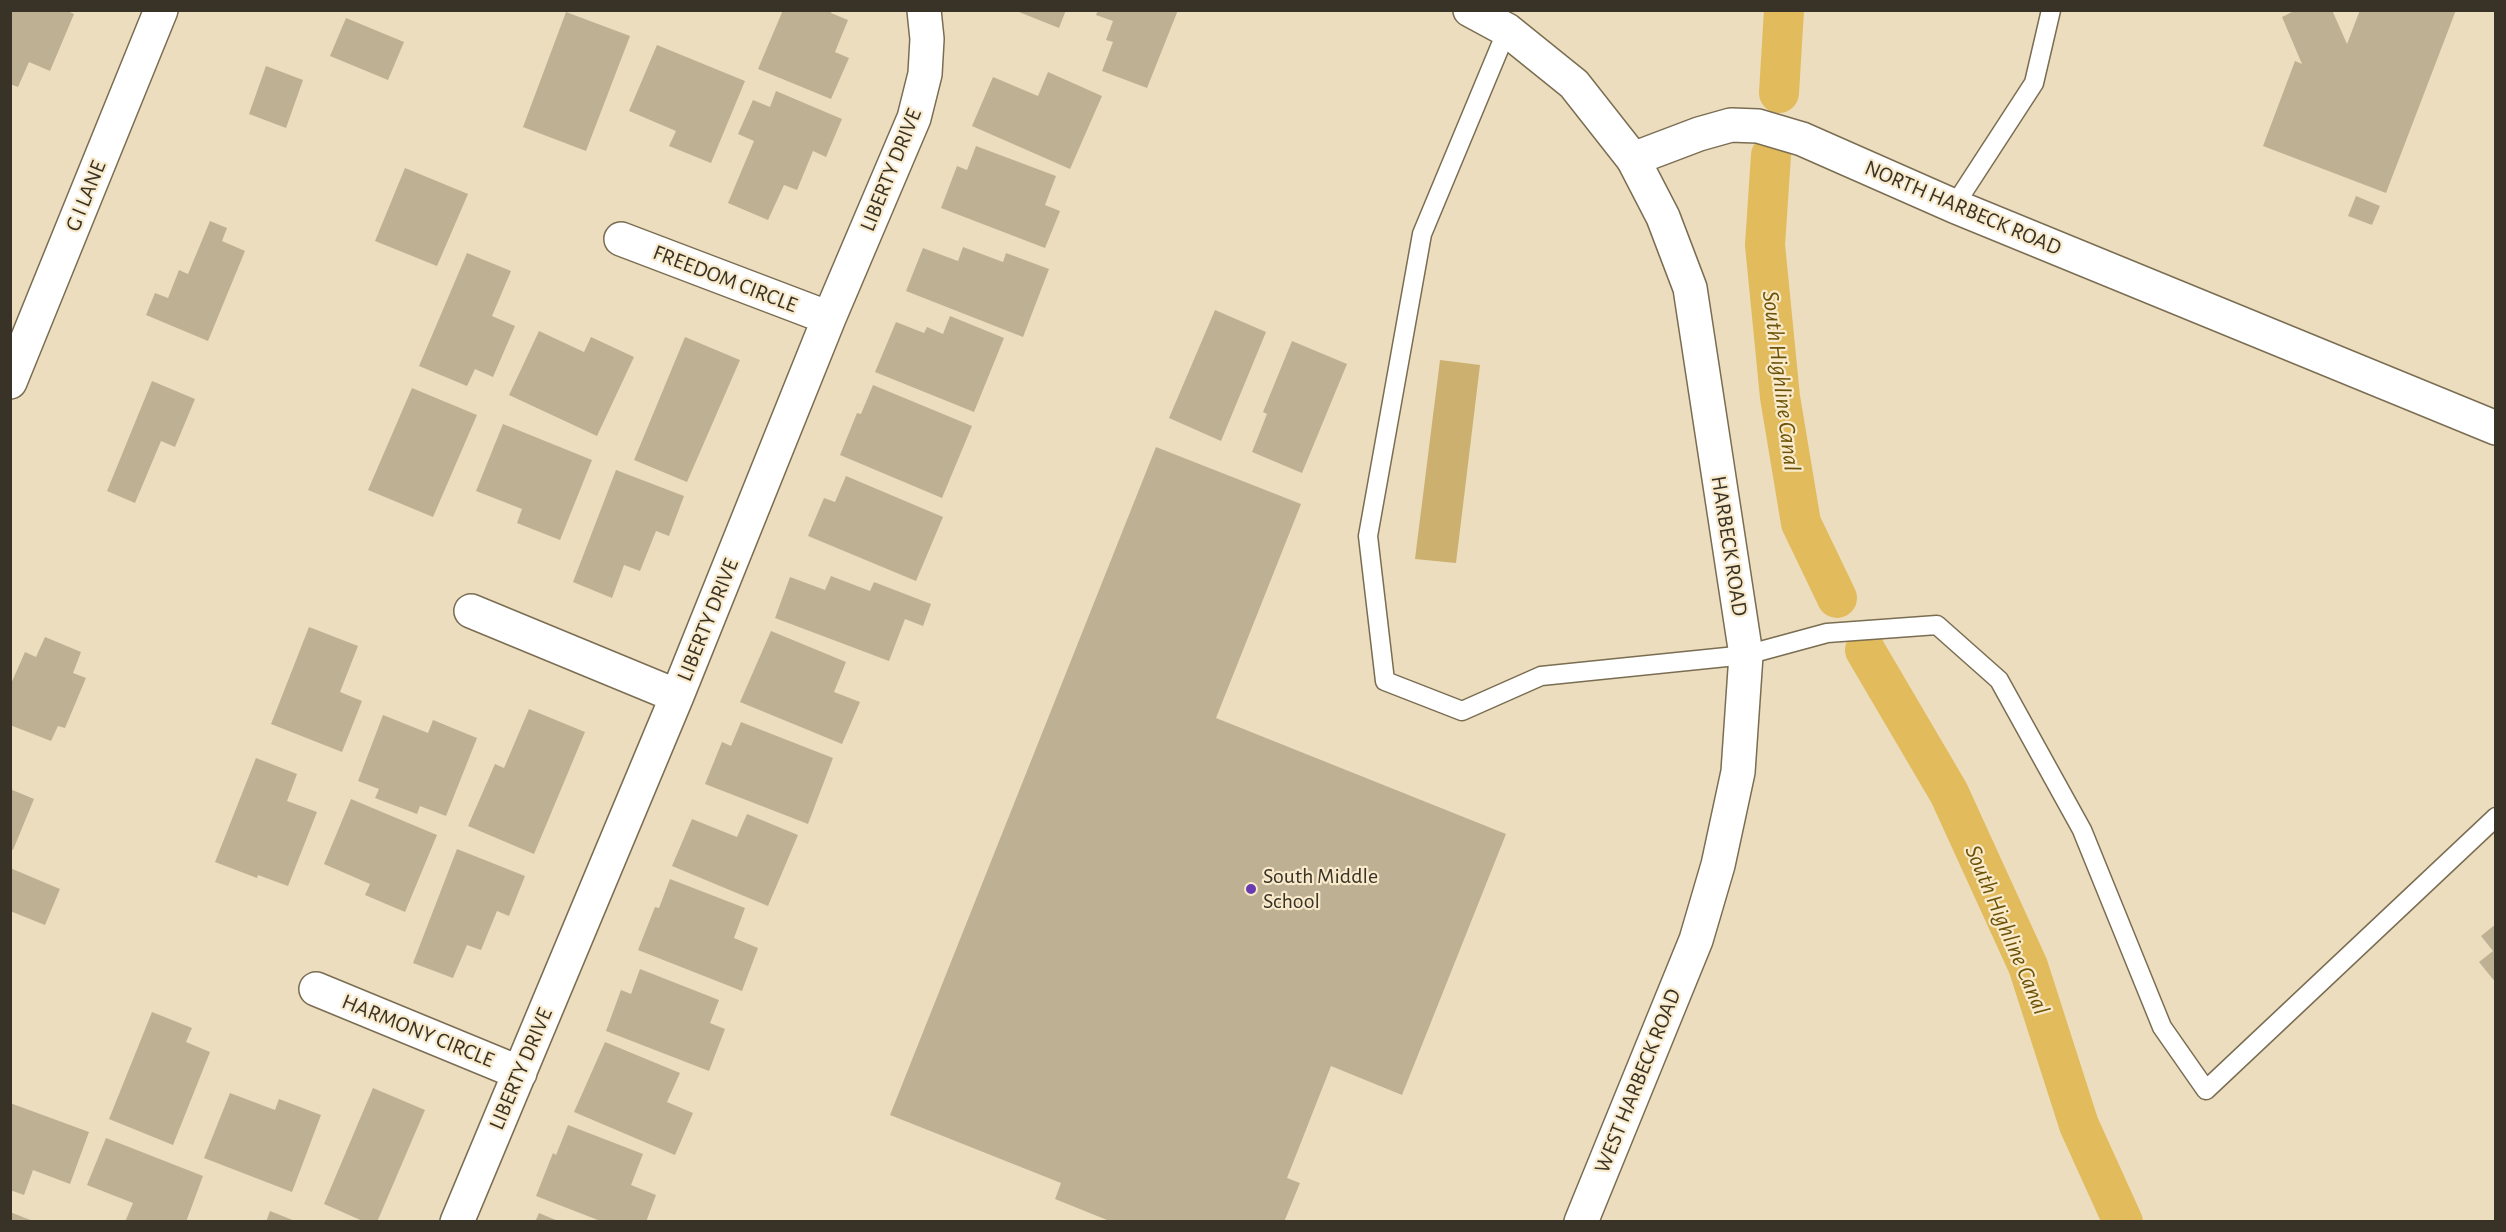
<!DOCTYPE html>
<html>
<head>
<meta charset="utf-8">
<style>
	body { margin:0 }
	#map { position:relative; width:2506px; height:1232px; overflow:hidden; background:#ebddbe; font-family:"Alegreya Sans",sans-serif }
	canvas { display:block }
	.frame { position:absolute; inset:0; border:12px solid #393327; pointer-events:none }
</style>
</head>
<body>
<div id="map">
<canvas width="2506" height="1232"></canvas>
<div class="frame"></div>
</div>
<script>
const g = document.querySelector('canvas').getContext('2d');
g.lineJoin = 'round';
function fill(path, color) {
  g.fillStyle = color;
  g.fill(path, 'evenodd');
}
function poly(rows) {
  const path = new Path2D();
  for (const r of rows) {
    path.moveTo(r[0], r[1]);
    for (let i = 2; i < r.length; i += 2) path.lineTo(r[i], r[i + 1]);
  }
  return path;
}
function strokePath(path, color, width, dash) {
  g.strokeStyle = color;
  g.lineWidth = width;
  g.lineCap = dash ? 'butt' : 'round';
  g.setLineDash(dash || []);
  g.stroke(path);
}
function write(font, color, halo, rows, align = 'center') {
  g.font = font + ' "Alegreya Sans",sans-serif';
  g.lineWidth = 4.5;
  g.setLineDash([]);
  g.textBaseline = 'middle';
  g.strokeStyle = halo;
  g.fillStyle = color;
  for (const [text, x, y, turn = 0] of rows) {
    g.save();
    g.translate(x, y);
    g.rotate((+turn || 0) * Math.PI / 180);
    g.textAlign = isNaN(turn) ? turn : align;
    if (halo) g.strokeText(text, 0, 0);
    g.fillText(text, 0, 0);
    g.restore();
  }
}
const green = poly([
	[1440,360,1480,365,1456,563,1415,559]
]);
const canal = poly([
	[1779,93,1784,10],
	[1771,155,1765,245,1780,397,1801,523,1837,598],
	[1865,650,1949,793,2028,966,2079,1125,2123,1222]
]);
const building = poly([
	[10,10,65,10,74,14,50,71,29,62,18,87,10,84],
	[783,10,832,10,831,13,848,20,835,52,849,58,831,99,758,69],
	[1014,10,1066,10,1059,28],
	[1098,10,1178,10,1147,88,1102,71,1113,42,1106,40,1113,21,1096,15],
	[2296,10,2332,10,2347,44,2360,10,2456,10,2386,193,2263,146,2295,61,2302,64,2282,17],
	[566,12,630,36,586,151,523,127],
	[346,18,404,42,388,80,330,56],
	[657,45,745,81,711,163,669,146,676,131,629,111],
	[266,66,303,80,286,128,249,114],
	[1048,72,1102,96,1070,169,972,126,993,77,1038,96],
	[776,91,842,119,826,157,813,151,797,190,784,185,768,220,728,203,754,141,738,134,753,100,770,107],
	[976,146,1056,176,1045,205,1060,211,1045,248,941,208,957,166,967,170],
	[405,168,468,194,437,266,375,241],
	[2356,196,2380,206,2372,225,2348,216],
	[210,221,227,228,222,241,245,251,208,341,146,315,155,293,168,298,179,270,188,274],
	[963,247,1003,262,1006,253,1049,269,1023,337,906,291,923,248,958,261],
	[467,253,511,271,492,316,515,326,493,377,475,369,467,386,419,366],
	[1215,310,1266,332,1221,441,1169,418],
	[950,316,1004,338,974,412,875,372,896,322,924,333,927,327,943,334],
	[539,331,584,352,591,337,634,357,597,436,509,395],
	[685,337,740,360,687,482,634,460],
	[1292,341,1347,364,1302,473,1252,452,1267,414,1263,412],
	[152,381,195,399,175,447,161,441,135,503,107,491],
	[873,385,972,426,942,498,840,455,857,413,861,414],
	[412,388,477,415,433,517,368,490],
	[503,424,592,460,560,540,517,523,522,509,476,491],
	[1156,447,1301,504,1216,718,1506,834,1402,1095,1331,1066,1287,1178,1300,1183,1284,1222,1112,1222,1055,1199,1061,1183,890,1115],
	[616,470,684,496,669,536,656,531,640,571,624,565,612,598,573,582],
	[846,476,943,517,916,581,808,536,824,498,835,502],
	[831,576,870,591,874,582,931,604,923,626,905,619,889,661,775,618,790,577,825,590],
	[309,627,358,646,340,692,362,701,342,752,271,724],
	[771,631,846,662,834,692,860,702,842,744,740,702],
	[45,637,81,652,73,673,86,678,65,728,58,726,51,741,10,725,10,686,25,652,36,657],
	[529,709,585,732,534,854,468,826,495,764,504,768],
	[383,715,428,733,433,720,477,738,446,816,420,806,417,814,375,798,379,789,358,781],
	[741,722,833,758,808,824,705,784,722,742,731,746],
	[256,758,297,774,287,801,317,812,288,886,258,875,257,878,215,862],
	[10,789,34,799,13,850,10,848],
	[351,799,437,835,405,912,365,895,370,884,324,864],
	[747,814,798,835,768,906,672,866,692,819,737,837],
	[457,849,525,876,509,916,497,911,481,950,467,945,453,978,413,963],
	[10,868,60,889,45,925,10,911],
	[670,879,745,908,734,938,758,948,742,991,638,950,655,907,659,908],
	[2496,924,2496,983,2479,962,2493,951,2481,936],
	[640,969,719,1000,710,1023,725,1029,709,1071,606,1031,621,990,631,994],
	[152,1012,192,1028,186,1042,210,1052,173,1145,109,1119],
	[605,1042,680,1073,667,1102,693,1113,675,1155,574,1112],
	[373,1088,425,1110,377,1222,365,1222,324,1204],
	[230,1093,275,1110,279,1099,321,1115,292,1192,204,1158],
	[10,1103,89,1132,70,1184,33,1170,24,1195,10,1190],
	[568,1125,643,1154,631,1185,656,1195,646,1222,603,1222,536,1196,553,1153,556,1155],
	[106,1138,203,1176,186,1222,125,1222,133,1203,87,1185],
	[270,1211,295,1221,295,1222,266,1222],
	[10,1212,33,1221,33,1222,10,1222],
	[539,1213,558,1221,558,1222,535,1222]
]);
const lane = poly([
	[1507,30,1422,234,1368,536,1385,681,1462,711,1541,676,1746,655,1827,633,1937,625,1999,680,2082,830,2162,1027,2206,1090,2496,817],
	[1954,206,2034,83,2051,10]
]);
const street = poly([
	[1633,159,1699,134,1731,125,1758,126,1802,139,1954,206,2496,428],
	[621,239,829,318],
	[10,382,161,10],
	[471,611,677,696],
	[316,989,520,1073],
	[457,1222,677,696,829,318,914,118,925,74,927,39,924,10]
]);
const secondary = poly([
	[1470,10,1507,30,1574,84,1633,159,1663,217,1690,288,1746,655,1738,772,1718,865,1696,940,1581,1222]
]);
const markers = [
	[1251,889,6,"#693ab2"]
];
const streetNames = [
	["LIBERTY DRIVE",891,170,-68],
	["G I LANE",86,196,-68],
	["NORTH HARBECK ROAD",1963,208,23],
	["FREEDOM CIRCLE",725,279,21],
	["HARBECK ROAD",1729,546,81],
	["LIBERTY DRIVE",708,620,-68],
	["HARMONY CIRCLE",418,1031,22],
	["LIBERTY DRIVE",521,1069,-67],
	["WEST HARBECK ROAD",1638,1081,-68]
];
const poiNames = [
	["South Middle",1263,876],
	["School",1263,901]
];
const waterNames = [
	["South Highline Canal",1781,381,83],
	["South Highline Canal",2007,930,67]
];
fill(green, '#ccb06f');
strokePath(canal, '#e2bb5d', 40);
fill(building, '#beb193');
strokePath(lane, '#7a6d52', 21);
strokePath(street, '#7a6d52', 36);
strokePath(secondary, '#7a6d52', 36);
strokePath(lane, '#fff', 18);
strokePath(street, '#fff', 33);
strokePath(secondary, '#fff', 33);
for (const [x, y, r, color] of markers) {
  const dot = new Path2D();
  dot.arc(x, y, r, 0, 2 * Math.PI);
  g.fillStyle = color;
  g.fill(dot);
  strokePath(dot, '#f8eacb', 2);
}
write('22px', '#393327', '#f8eacb', streetNames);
write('22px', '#393327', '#f8eacb', poiNames, 'left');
write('italic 24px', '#6c5206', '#f8eacb', waterNames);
</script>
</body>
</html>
